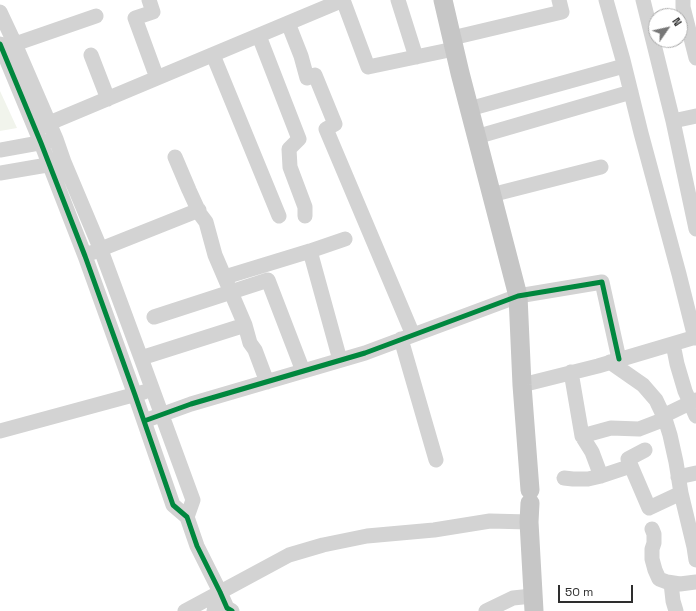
<!DOCTYPE html>
<html>
<head>
<meta charset="utf-8">
<style>
	body { margin:0 }
	#map { position:relative; width:696px; height:611px; overflow:hidden; background:#fff; font-family:"Space Grotesk",sans-serif }
	canvas { display:block }
	.north { position:absolute; left:648px; top:8px; width:40px; height:40px; box-sizing:border-box; background:#fff; border:1px solid #ababab; border-radius:50%; rotate:56deg; font-size:11px; font-weight:700; line-height:16px; text-align:center; color:#2e2e2e }
	.north::after { content:''; display:block; margin:auto; width:14px; height:18px; background:#777; clip-path:polygon(50% 0,100% 100%,50% 72%,0 100%) }
	.scale { position:absolute; left:558px; top:585px; width:75px; height:18px; box-sizing:border-box; border:2px solid #2e2e2e; border-top:0; padding-left:5px; font-size:12px; line-height:14px; white-space:nowrap; color:#2e2e2e; -webkit-text-stroke:3px #fff; paint-order:stroke }
</style>
</head>
<body>
<div id="map">
<canvas width="696" height="611"></canvas>
<div class="north">N</div>
<div class="scale">50 m</div>
</div>
<script>
const g = document.querySelector('canvas').getContext('2d');
g.lineJoin = 'round';
function fill(path, color) {
  g.fillStyle = color;
  g.fill(path, 'evenodd');
}
function poly(rows) {
  const path = new Path2D();
  for (const r of rows) {
    path.moveTo(r[0], r[1]);
    for (let i = 2; i < r.length; i += 2) path.lineTo(r[i], r[i + 1]);
  }
  return path;
}
function strokePath(path, color, width, dash) {
  g.strokeStyle = color;
  g.lineWidth = width;
  g.lineCap = dash ? 'butt' : 'round';
  g.setLineDash(dash || []);
  g.stroke(path);
}
const green = poly([
	[0,91,17,128,0,131]
]);
const minor = poly([
	[149,0,153,12,135,18,157,78],
	[343,0,368,67,454,49],
	[398,0,416,57],
	[606,0,623,60,641,133,679,274,695,338],
	[643,0,673,121,696,229],
	[683,0,683,7,696,58],
	[0,12,15,44,56,139,64,162,101,250,141,358,193,500,187,517],
	[288,23,301,56,307,78,315,75,335,124,326,129,413,335],
	[259,36,299,139,289,149,290,167,305,207,305,216],
	[452,38,562,12,559,0],
	[0,44,41,143,85,256,135,395,173,505,187,517,197,546,220,592,227,608,232,611],
	[15,44,96,16],
	[91,55,108,99],
	[213,55,279,216],
	[469,109,624,66],
	[673,121,696,116],
	[40,127,343,0],
	[476,137,631,92],
	[0,150,50,141],
	[175,157,189,190,200,214,206,222,215,255,245,325,250,343,255,350,267,382],
	[0,173,59,163],
	[491,195,601,167],
	[310,251,340,360],
	[91,253,199,210],
	[225,277,310,251,345,239],
	[154,317,268,280,303,371],
	[401,339,436,460],
	[673,344,677,364,685,391,696,416],
	[141,358,245,325],
	[610,362,643,385,656,400,665,419,670,435,676,462,681,493,694,547,696,560],
	[571,372,582,436,592,452,601,476],
	[522,385,598,366,696,337],
	[663,416,696,400],
	[144,421,191,404,365,353,518,296,602,282,619,359],
	[0,431,144,392],
	[582,436,611,428,639,429,665,419],
	[645,450,628,459,649,508,681,493],
	[678,477,696,473],
	[564,478,573,479,588,479,601,476,631,466],
	[652,529,654,534,654,543,652,549,652,559,655,570,659,579,667,582,680,584,696,582],
	[671,583,673,601,676,611],
	[185,611,289,555,323,545,367,536,434,530,490,521,529,522],
	[214,611,220,592],
	[486,611,513,598,532,596]
]);
const major = poly([
	[443,0,460,73,518,296,522,385,530,490],
	[530,503,529,522,534,611]
]);
const cycleway = poly([
	[0,44,41,143,85,256,135,395,173,505,187,517,197,546,220,592,227,608,232,611],
	[144,421,191,404,365,353,518,296,602,282,619,359]
]);
fill(green, '#f1f4ec');
strokePath(minor, '#d3d3d3', 15);
strokePath(major, '#c6c6c6', 19);
strokePath(cycleway, '#00873e', 5);
</script>
</body>
</html>
